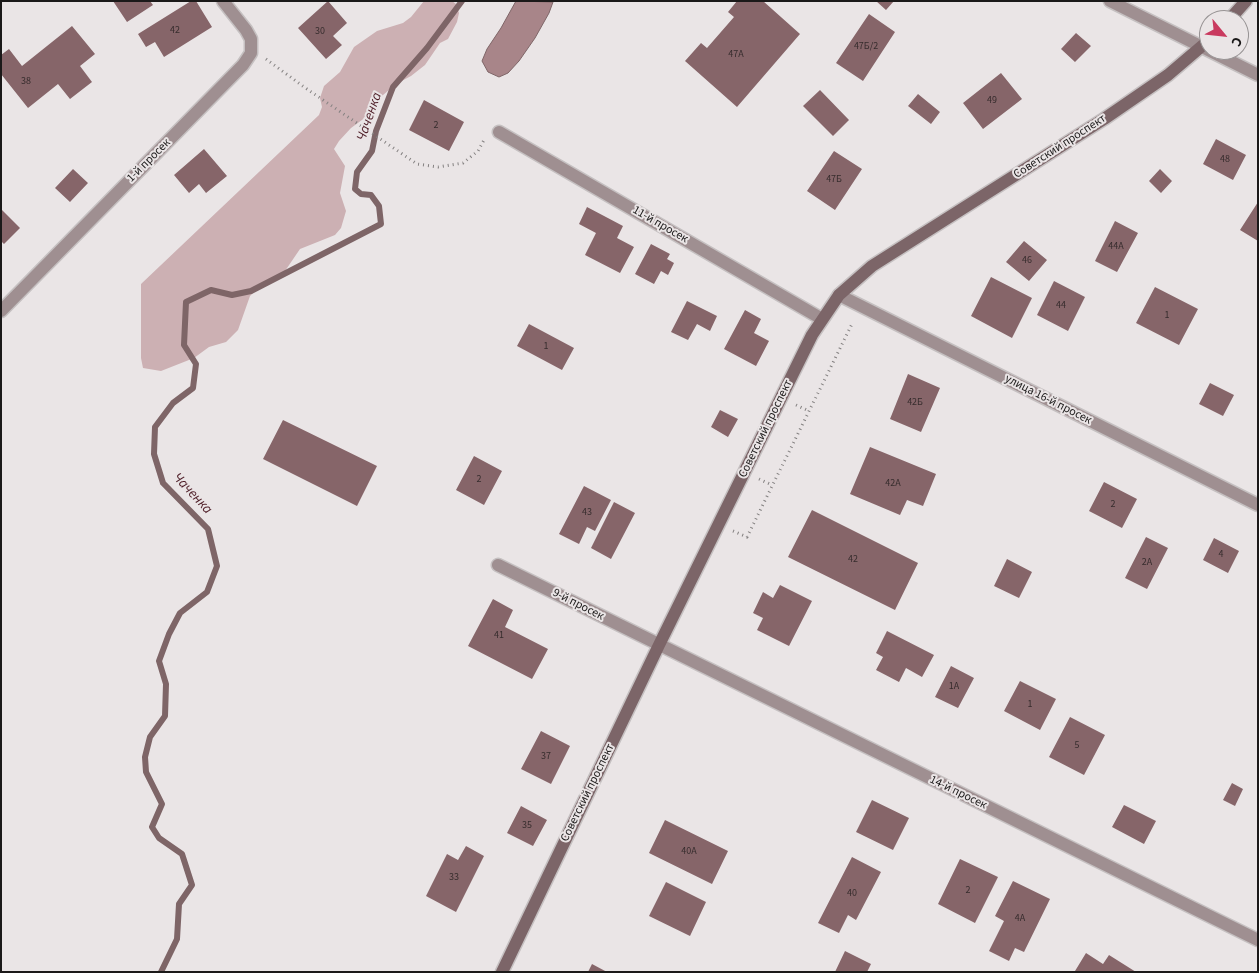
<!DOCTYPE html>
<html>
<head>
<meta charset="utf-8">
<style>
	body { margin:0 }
	#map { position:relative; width:1259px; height:973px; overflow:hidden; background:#eae5e6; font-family:"Source Sans 3",sans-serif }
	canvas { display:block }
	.frame { position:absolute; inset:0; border:2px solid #1b1919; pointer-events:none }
	.north { position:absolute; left:1199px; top:10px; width:50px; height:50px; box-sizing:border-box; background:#eae5e6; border:1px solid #979394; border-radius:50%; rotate:118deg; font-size:14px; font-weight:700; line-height:20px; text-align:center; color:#1b1919 }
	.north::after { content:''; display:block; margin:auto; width:18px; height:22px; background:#c93a5f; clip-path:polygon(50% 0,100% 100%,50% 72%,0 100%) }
</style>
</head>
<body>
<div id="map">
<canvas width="1259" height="973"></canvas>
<div class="frame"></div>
<div class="north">С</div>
</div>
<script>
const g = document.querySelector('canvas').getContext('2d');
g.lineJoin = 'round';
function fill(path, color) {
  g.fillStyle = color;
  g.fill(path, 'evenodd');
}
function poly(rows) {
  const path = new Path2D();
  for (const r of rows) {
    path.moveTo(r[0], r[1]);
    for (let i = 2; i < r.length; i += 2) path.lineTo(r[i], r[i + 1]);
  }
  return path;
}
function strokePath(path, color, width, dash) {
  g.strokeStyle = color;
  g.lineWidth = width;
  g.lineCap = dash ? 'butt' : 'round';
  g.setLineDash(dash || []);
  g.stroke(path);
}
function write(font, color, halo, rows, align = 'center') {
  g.font = font + ' "Source Sans 3",sans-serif';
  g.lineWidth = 4;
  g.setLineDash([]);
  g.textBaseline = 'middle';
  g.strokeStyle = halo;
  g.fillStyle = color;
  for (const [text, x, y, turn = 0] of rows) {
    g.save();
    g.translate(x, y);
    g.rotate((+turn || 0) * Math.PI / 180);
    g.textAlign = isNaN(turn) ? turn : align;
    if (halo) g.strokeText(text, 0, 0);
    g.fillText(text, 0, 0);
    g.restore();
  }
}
const green = poly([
	[424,1,452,1,456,4,459,13,457,22,448,39,440,43,425,65,411,76,396,84,376,101,366,117,351,128,339,141,334,149,345,166,340,193,346,211,341,228,335,235,300,249,285,271,272,282,256,290,250,296,238,330,226,342,209,347,194,358,161,371,143,368,141,358,141,284,319,115,322,107,320,98,324,86,340,72,354,47,377,31,403,23,411,17]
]);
const water = poly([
	[516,1,553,2,549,13,535,38,519,61,508,73,499,77,488,72,482,61,487,49,501,28,516,1]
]);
const stream = poly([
	[161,972,177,939,179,904,192,885,182,854,159,838,152,827,162,804,146,772,145,757,150,737,165,716,166,684,159,661,169,634,180,613,207,592,217,566,208,529,163,483,154,454,155,427,173,403,193,388,196,364,184,345,186,302,211,290,232,295,251,291,381,224,379,206,371,195,361,194,355,189,357,172,372,151,376,131,393,87,427,48,462,1]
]);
const building = poly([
	[113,1,150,1,153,5,127,22],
	[191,1,196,1,212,27,164,57,155,42,146,47,138,34],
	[328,1,347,23,333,36,342,45,326,59,298,28],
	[737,1,763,1,800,34,737,107,685,61,701,43,707,48,734,17,728,12],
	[876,1,894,1,886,10],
	[869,14,895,32,863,81,836,63],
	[72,26,95,54,80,66,92,82,70,99,58,84,28,108,1,74,1,55,9,49,22,66],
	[1076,33,1091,46,1075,62,1061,49],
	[1001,73,1022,99,983,129,963,103],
	[820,90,849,120,833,136,803,106],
	[918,94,940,112,931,124,908,106],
	[424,100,464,122,449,151,409,130],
	[1216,139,1246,155,1233,180,1203,164],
	[204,149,227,176,206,193,199,184,189,193,174,175],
	[834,151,862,169,835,210,807,191],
	[73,169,88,183,70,202,55,188],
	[1160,169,1172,181,1161,193,1149,181],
	[1258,202,1258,241,1240,230],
	[587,207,623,226,617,238,634,247,620,273,585,255,596,233,579,224],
	[1,209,20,228,4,244,1,241],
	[1115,221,1138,233,1117,272,1095,261],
	[1024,241,1047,260,1029,281,1006,262],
	[651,244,670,254,667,259,674,263,668,275,661,271,654,284,635,274],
	[991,277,1032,298,1012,338,971,316],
	[1054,281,1085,297,1068,331,1037,315],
	[1155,287,1198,309,1179,345,1136,323],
	[687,301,717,316,710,331,697,324,688,340,671,332],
	[745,310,761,319,754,333,769,341,756,366,724,349],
	[529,324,574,348,562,370,517,346],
	[908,374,940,388,921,432,890,419],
	[1210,383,1234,395,1223,416,1199,404],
	[720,410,738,419,728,437,711,427],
	[283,420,377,466,357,506,263,459],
	[870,447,936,474,923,506,907,500,900,515,850,494],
	[474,456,502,471,484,505,456,490],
	[1104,482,1137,499,1122,528,1089,511],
	[584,486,611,500,595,531,587,527,579,544,559,534],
	[614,502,635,513,611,559,591,548],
	[812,510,918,563,895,610,788,557],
	[1146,537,1168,548,1147,589,1125,578],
	[1214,538,1239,551,1228,573,1203,560],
	[1007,559,1032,572,1019,598,994,586],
	[780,585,812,601,789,646,757,630,763,618,753,613,763,592,773,598],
	[493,599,513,610,505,627,548,649,532,679,468,646],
	[887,631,934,655,922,677,906,668,899,682,876,670,883,657,876,653],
	[951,666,974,678,958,708,935,697],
	[1020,681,1056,699,1040,730,1004,711],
	[1070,717,1105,735,1084,775,1049,757],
	[541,731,570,746,551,784,521,769],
	[1232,783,1243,789,1235,806,1223,800],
	[872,800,909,818,893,850,856,832],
	[1124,805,1156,821,1144,844,1112,827],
	[521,806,547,820,533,846,507,833],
	[665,820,728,851,712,884,649,853],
	[466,846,484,856,456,912,426,896,447,854,458,860],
	[852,857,881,872,856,920,848,915,839,933,818,923],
	[960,859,998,877,975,923,938,904],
	[1013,881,1050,899,1024,952,1015,948,1009,961,989,951,1004,921,995,916],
	[666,882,706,902,690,936,649,916],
	[845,951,871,964,867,972,835,972],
	[1086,953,1103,964,1109,955,1136,972,1077,972,1075,971],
	[592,964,607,972,588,972]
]);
const path = poly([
	[266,59,304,87,417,164,438,167,463,163,478,151,484,140],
	[796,405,809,411],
	[759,479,772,485],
	[733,531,747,537,853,322]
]);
const street = poly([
	[1110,1,1258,75],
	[499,132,822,319],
	[839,295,1258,505],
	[1,311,243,65,251,53,251,39,246,30,223,1],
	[498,565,1258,940]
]);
const secondary = poly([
	[1229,20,1246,1],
	[502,972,659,645,812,335,839,295,872,266,1104,119,1168,75,1209,40]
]);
const numberNames = [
	["42",175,31],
	["30",320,32],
	["47Б/2",866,47],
	["47А",736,55],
	["38",26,82],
	["49",992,101],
	["2",436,126],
	["48",1225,160],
	["47Б",834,180],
	["44А",1116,247],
	["46",1027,261],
	["44",1061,306],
	["1",1167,316],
	["1",546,347],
	["42Б",915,403],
	["2",479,480],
	["42А",893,484],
	["2",1113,505],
	["43",587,513],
	["4",1221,555],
	["42",853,560],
	["2А",1147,563],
	["41",499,636],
	["1А",954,687],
	["1",1030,705],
	["5",1077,746],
	["37",546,757],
	["35",527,826],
	["40А",689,852],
	["33",454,878],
	["2",968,891],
	["40",852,894],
	["4А",1020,919]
];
const streetNames = [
	["Советский проспект",1060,147,-33],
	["1-й просек",149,161,-45],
	["11-й просек",660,225,30],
	["улица 16-й просек",1048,400,27],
	["Советский проспект",766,429,-64],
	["9-й просек",578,605,27],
	["Советский проспект",588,793,-64],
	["14-й просек",958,793,26]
];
const waterNames = [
	["Чаченка",370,117,-71],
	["Чаченка",192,494,47]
];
fill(green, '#ccb0b3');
fill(water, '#a88589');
strokePath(water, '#7e6567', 1);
strokePath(stream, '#7e6567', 6);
fill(building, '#866569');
strokePath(street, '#c5c0c1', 15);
strokePath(secondary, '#c5c0c1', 15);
strokePath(path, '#848181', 3, [1, 4]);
strokePath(street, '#9f8f91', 12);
strokePath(secondary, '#7c6568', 12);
write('10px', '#362c2d', null, numberNames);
write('12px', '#1b1919', '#eae5e6', streetNames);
write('italic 14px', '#4f1e28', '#eae5e6', waterNames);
</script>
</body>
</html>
